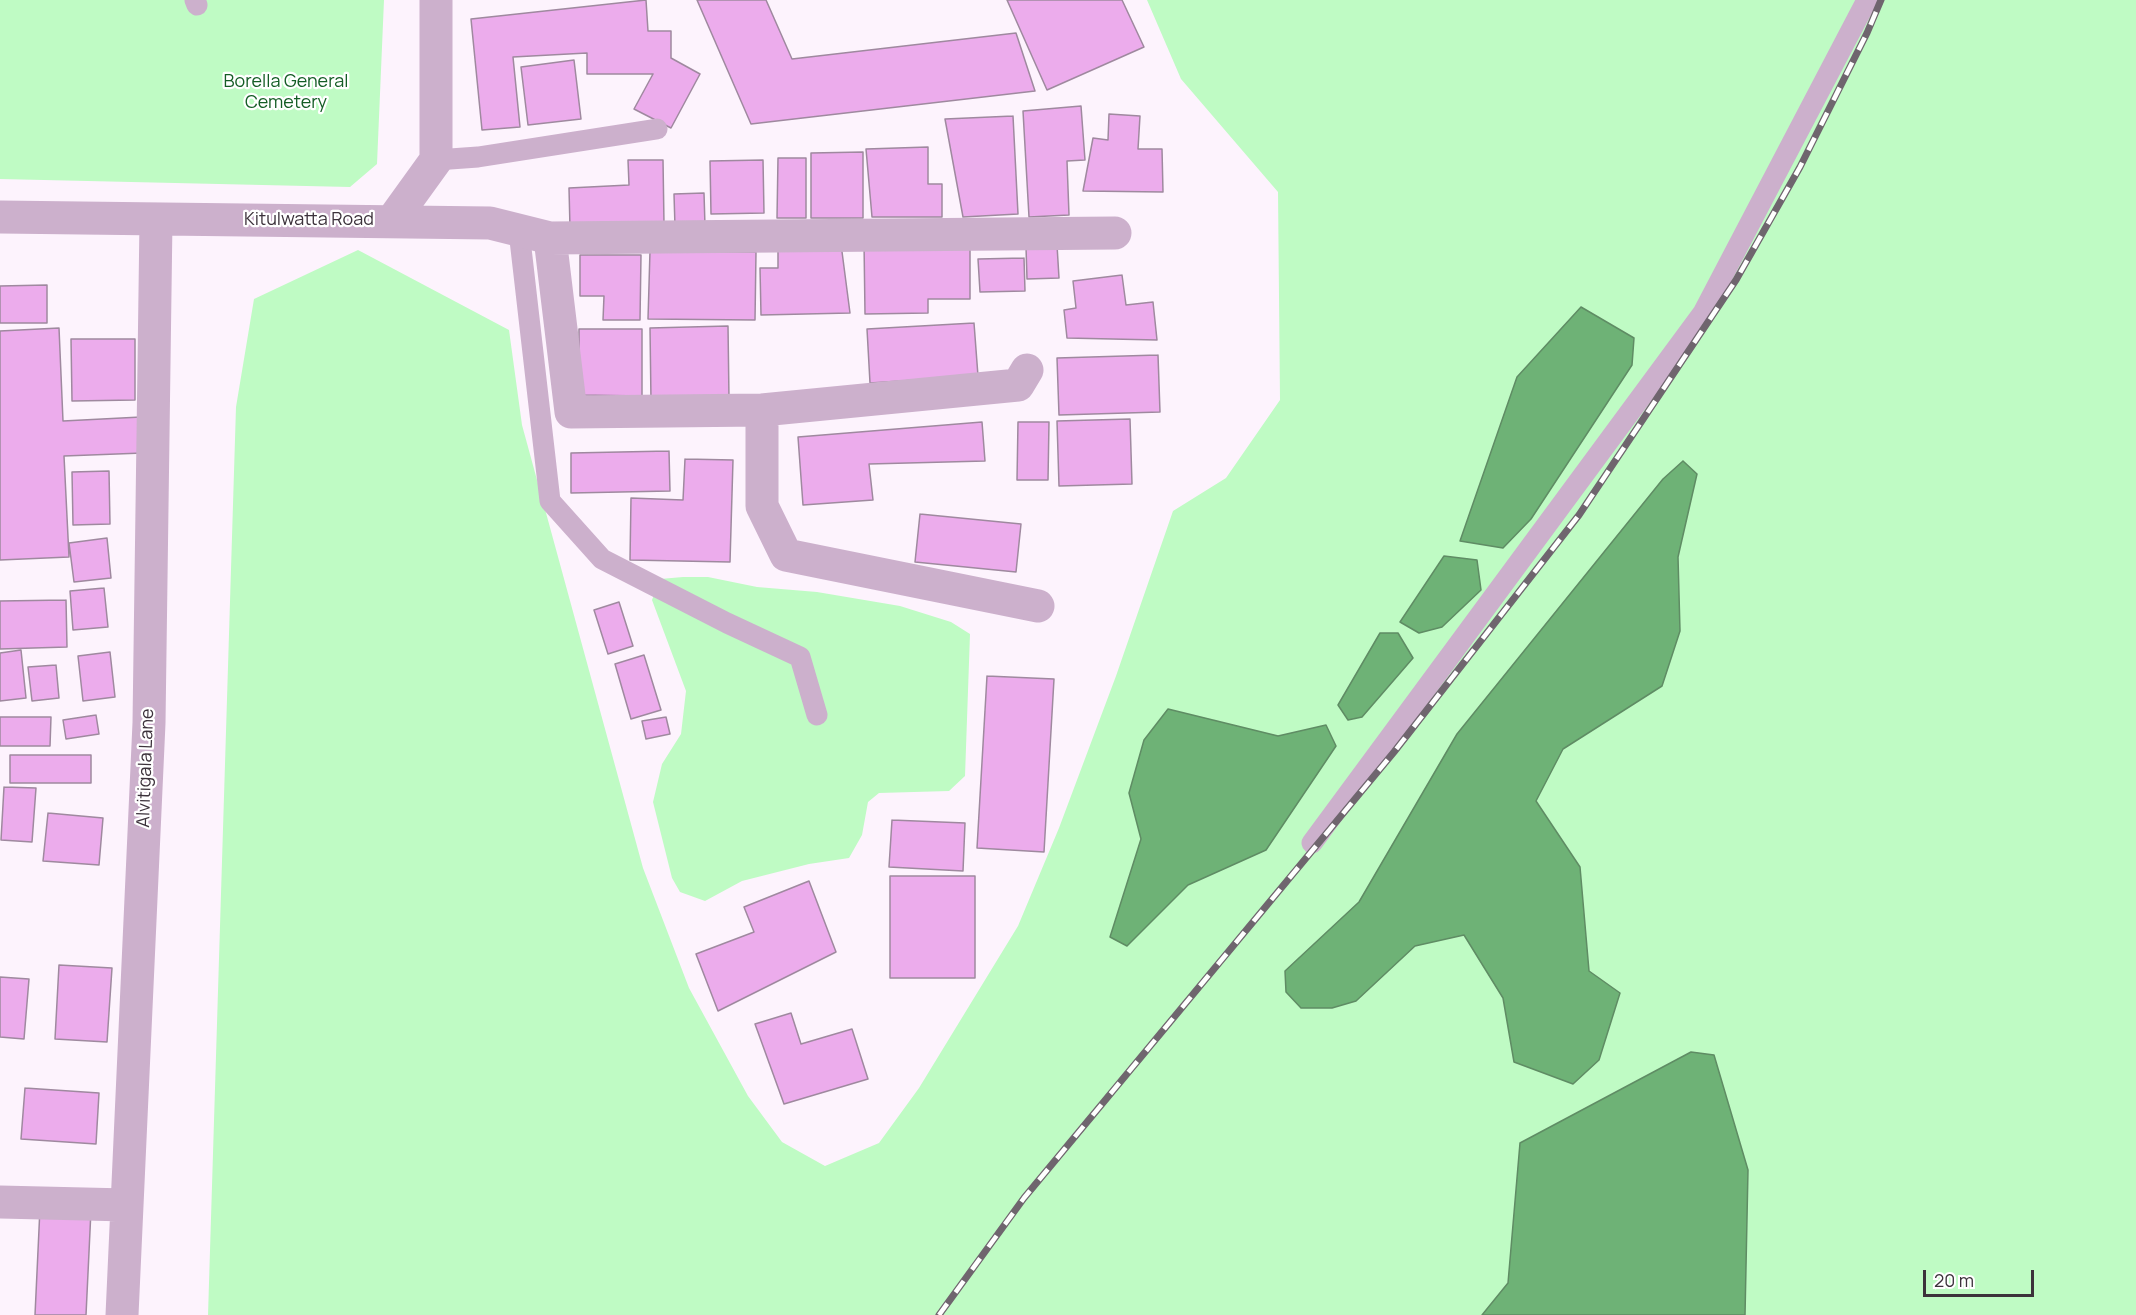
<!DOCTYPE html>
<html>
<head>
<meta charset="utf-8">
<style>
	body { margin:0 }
	#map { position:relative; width:2136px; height:1315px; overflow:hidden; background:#fdf3fd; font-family:Manrope,sans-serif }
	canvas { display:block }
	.scale { position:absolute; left:1923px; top:1270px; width:111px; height:27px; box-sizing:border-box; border:3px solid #3c323b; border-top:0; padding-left:8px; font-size:18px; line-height:21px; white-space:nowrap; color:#3c323b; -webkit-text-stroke:4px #fff; paint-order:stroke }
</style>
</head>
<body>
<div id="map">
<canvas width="2136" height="1315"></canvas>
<div class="scale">20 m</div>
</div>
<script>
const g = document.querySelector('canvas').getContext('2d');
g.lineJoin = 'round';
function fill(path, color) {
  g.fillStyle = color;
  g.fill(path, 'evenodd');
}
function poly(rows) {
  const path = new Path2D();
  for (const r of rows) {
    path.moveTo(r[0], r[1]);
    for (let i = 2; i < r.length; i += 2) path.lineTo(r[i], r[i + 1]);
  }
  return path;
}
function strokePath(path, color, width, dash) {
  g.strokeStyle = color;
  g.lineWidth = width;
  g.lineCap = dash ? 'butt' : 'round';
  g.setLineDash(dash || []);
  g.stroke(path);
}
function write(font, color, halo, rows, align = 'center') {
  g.font = font + ' Manrope,sans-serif';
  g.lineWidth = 4.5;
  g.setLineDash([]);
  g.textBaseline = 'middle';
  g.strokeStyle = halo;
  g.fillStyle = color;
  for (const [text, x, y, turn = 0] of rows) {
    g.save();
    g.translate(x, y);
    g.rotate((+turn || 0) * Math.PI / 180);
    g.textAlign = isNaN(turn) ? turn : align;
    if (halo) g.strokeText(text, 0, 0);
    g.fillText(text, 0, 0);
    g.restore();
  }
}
const green = poly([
	[0,0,384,0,377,164,350,187,0,179],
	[1147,0,2136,0,2136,1315,208,1315,236,407,254,299,358,250,509,330,522,425,643,868,689,988,748,1096,782,1142,825,1166,879,1143,919,1088,1018,926,1059,828,1116,676,1173,511,1226,478,1280,400,1278,192,1181,79],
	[683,577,708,577,757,587,817,592,900,606,951,622,970,634,965,776,949,791,879,793,868,802,862,835,849,858,809,864,742,881,705,901,680,892,672,878,653,802,662,764,681,734,686,691,652,600,660,579]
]);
const water = poly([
	[1581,307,1634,338,1632,365,1531,519,1503,548,1460,541,1517,377,1581,307],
	[1683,461,1697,474,1678,557,1680,631,1662,686,1563,749,1536,801,1580,867,1589,971,1620,993,1599,1060,1573,1084,1514,1062,1503,998,1464,935,1415,946,1356,1001,1332,1008,1301,1008,1286,992,1285,971,1359,902,1457,734,1663,479,1683,461],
	[1444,556,1477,560,1481,590,1442,627,1419,633,1400,622,1444,556],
	[1380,633,1398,633,1413,658,1362,717,1348,720,1338,705,1380,633],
	[1168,709,1278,736,1326,725,1336,746,1266,850,1188,885,1127,946,1110,937,1141,839,1129,793,1144,740,1168,709],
	[1691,1052,1714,1055,1748,1170,1745,1315,1482,1315,1508,1283,1520,1143,1691,1052]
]);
const building = poly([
	[646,0,648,31,671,31,671,58,700,74,671,128,634,109,653,74,587,74,587,53,513,57,520,127,482,130,471,19,646,0],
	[697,0,766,0,792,59,1016,33,1035,91,751,124,697,0],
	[1007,0,1122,0,1144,47,1047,90,1007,0],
	[574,60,581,119,528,125,521,67,574,60],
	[1081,106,1085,160,1067,161,1069,215,1029,217,1023,111,1081,106],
	[1109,114,1140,116,1138,149,1162,149,1163,192,1083,191,1093,138,1108,140,1109,114],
	[1013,116,1018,214,963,217,945,119,1013,116],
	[928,147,928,184,942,184,942,217,872,217,866,149,928,147],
	[863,152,863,218,811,218,811,153,863,152],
	[778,158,806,158,806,218,777,218,778,158],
	[628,160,663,160,664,224,570,228,569,188,629,185,628,160],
	[763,160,764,213,711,214,710,161,763,160],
	[704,193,705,226,675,227,674,194,704,193],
	[864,242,970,247,970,299,928,299,928,313,865,314,864,242],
	[841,244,850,313,761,315,760,268,778,268,778,245,841,244],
	[1057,245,1059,278,1027,279,1026,247,1057,245],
	[650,251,756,252,755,320,648,319,650,251],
	[580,255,641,255,640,320,603,320,604,296,580,296,580,255],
	[1024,258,1025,291,980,292,978,259,1024,258],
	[1122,275,1126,305,1153,302,1157,340,1067,338,1064,310,1076,308,1073,281,1122,275],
	[47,285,47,323,0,323,0,286,47,285],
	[974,323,978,376,870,383,867,329,974,323],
	[728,326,729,399,651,401,650,328,728,326],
	[59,328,63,421,141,417,143,453,64,456,69,557,0,560,0,331,59,328],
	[579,329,642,329,642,396,579,395,579,329],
	[71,339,135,339,135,400,72,401,71,339],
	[1158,355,1160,412,1059,415,1057,358,1158,355],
	[1130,419,1132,484,1059,486,1057,421,1130,419],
	[982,422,985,461,869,464,873,500,803,505,798,437,982,422],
	[1018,422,1049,422,1048,480,1017,480,1018,422],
	[669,451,670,491,571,493,571,453,669,451],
	[685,459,733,460,730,562,630,560,631,498,683,500,685,459],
	[109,471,110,524,73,525,72,472,109,471],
	[920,514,1021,524,1016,572,915,562,920,514],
	[107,538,111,578,74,582,69,543,107,538],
	[104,588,108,627,73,630,70,591,104,588],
	[66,600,67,647,0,649,0,601,66,600],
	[619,602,633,646,608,654,594,610,619,602],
	[21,650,26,698,0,701,0,653,21,650],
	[110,652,115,697,83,701,78,656,110,652],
	[644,655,661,710,631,719,615,664,644,655],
	[56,665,59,698,32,701,28,667,56,665],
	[987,676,1054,679,1044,852,977,848,987,676],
	[96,715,99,734,66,739,63,720,96,715],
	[0,717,51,717,50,746,0,746,0,717],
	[666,717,670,734,646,739,642,721,666,717],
	[10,755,91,755,91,783,10,783,10,755],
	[4,787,36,788,32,842,1,840,4,787],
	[48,813,103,818,99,865,43,861,48,813],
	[892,820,965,823,963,871,889,867,892,820],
	[890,876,975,876,975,978,890,978,890,876],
	[809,881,836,952,718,1011,696,954,754,932,744,907,809,881],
	[59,965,112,968,107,1042,55,1039,59,965],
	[0,977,29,979,24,1039,0,1037,0,977],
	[791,1013,801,1044,852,1029,868,1079,784,1104,755,1024,791,1013],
	[25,1088,99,1093,96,1144,21,1139,25,1088],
	[40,1208,91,1210,86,1315,35,1315,40,1208]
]);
const lane = poly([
	[195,0,197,5],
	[436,160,478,157,657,129],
	[519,231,550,501,602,559,727,623,800,657,817,715],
	[1312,843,1703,313,1867,0]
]);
const street = poly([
	[0,217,490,223,550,238,1115,233],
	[392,221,436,160,436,0],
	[550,238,571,412,762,410,1018,385,1027,370],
	[762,410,762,506,786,555,1038,606],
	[0,1202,127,1205],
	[122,1315,149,723,156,220]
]);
const rail = poly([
	[939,1315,1024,1198,1394,752,1579,515,1736,280,1800,167,1867,33,1881,0]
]);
const parkNames = [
	["Borella General",286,82],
	["Cemetery",286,103]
];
const streetNames = [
	["Kitulwatta Road",309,220],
	["Alvitigala Lane",146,768,-88]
];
fill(green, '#bffbc4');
fill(water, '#6eb276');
strokePath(water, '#5f8c64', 1.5);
fill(building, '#ecacec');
strokePath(building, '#9f899f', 1.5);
strokePath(lane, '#ccb0cc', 21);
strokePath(street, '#ccb0cc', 33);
strokePath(rail, '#6f656e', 7);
strokePath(rail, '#fff', 4.5, [14]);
write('18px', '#145d25', '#fff', parkNames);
write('18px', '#3c323b', '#fff', streetNames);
</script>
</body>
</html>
